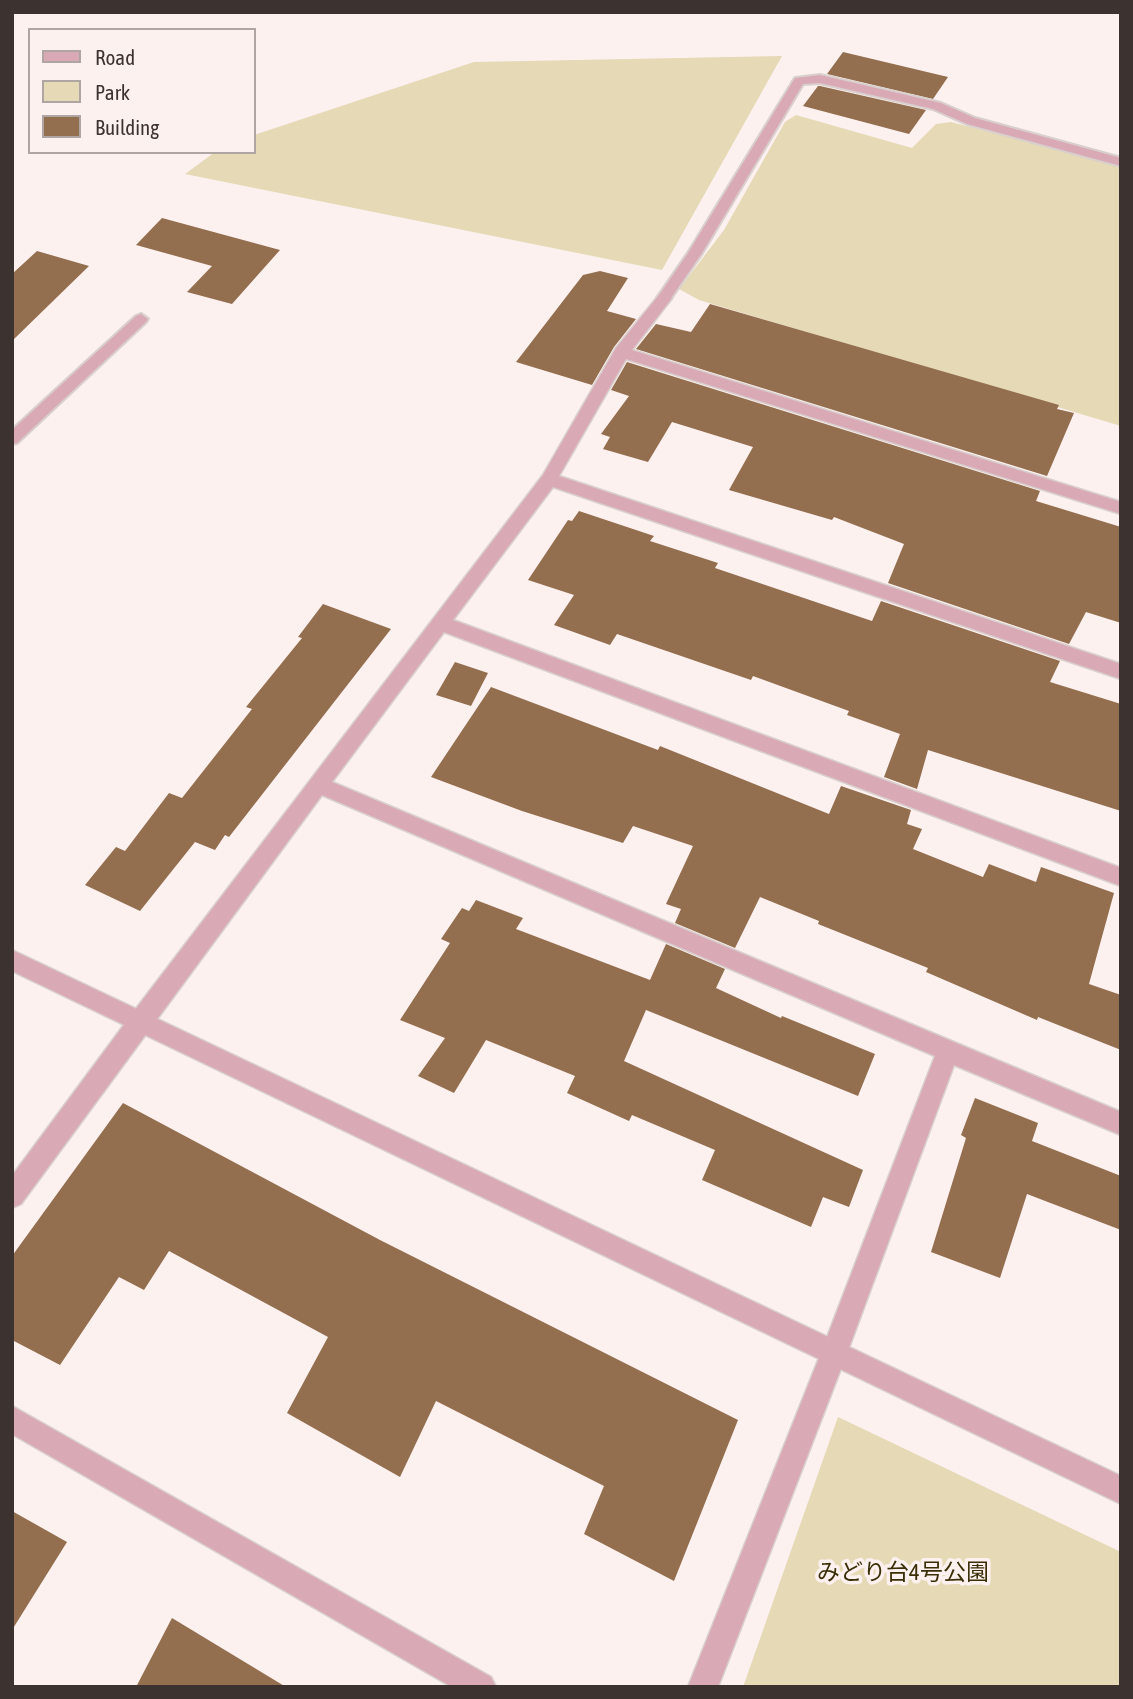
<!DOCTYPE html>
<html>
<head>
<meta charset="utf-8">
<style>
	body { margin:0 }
	#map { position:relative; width:1133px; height:1699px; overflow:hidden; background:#fcf1ef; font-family:"Asap Condensed",sans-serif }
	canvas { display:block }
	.frame { position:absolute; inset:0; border:14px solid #3c3230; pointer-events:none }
	.legend { position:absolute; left:28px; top:28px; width:228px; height:126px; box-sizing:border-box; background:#fcf1ef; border:2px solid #afa5a3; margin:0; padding:9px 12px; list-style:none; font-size:21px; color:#3c3230 }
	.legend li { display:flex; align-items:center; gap:14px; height:35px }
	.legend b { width:35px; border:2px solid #afa5a3 }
</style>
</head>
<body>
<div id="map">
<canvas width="1133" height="1699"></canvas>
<div class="frame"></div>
<ul class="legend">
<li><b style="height:9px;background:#d9aab5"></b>Road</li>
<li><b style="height:19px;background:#e5d9b6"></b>Park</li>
<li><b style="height:19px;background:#936e4f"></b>Building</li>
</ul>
</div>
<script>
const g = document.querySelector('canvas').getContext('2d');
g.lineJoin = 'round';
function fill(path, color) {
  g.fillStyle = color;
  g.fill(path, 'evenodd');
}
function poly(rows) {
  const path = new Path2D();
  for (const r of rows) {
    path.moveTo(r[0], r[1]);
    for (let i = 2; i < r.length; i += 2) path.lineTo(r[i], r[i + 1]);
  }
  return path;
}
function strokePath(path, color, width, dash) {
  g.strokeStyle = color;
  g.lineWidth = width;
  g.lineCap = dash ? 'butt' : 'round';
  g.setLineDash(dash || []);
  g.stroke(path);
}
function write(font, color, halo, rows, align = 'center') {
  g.font = font + ' "Asap Condensed","Noto Sans JP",sans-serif';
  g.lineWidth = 7;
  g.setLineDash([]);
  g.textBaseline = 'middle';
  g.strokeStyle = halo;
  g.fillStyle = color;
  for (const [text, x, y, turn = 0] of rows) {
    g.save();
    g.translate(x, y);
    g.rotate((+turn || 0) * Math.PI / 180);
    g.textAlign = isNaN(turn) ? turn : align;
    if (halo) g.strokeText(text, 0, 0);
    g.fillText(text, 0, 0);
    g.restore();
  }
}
const green = poly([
	[782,56,662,270,185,174,215,152,254,152,254,135,474,62],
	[796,115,912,148,936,124,951,122,1121,166,1121,426,699,300,679,289,724,230,785,122],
	[838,1417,1121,1552,1121,1687,743,1687]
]);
const building = poly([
	[843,52,948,77,933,99,827,74],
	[818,86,820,86,926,110,909,134,803,106],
	[162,218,280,250,232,304,187,292,212,266,136,245],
	[37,251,89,266,12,341,12,274],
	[600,271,628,278,607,311,636,319,614,347,592,385,516,362,583,275],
	[710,304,1059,405,1057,409,1074,413,1047,476,636,349,656,324,691,332],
	[627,362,1040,491,1036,501,1121,527,1121,623,1086,612,1069,644,888,583,904,544,834,517,832,520,729,490,753,447,672,422,648,462,603,449,610,437,601,434,629,396,611,390],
	[579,511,654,536,650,541,718,563,715,568,872,621,881,601,1060,661,1050,682,1121,704,1121,811,928,750,917,789,884,777,900,734,847,715,849,711,753,676,751,680,617,634,610,645,554,625,574,595,528,580,568,520,572,521],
	[323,604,391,629,229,837,225,835,215,850,195,842,140,911,85,885,116,847,125,851,169,793,182,798,252,709,246,707,302,638,298,637],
	[455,662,488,673,471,706,436,695],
	[491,687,658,750,660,746,829,814,841,786,911,810,907,824,922,829,913,849,983,877,989,864,1036,882,1041,867,1114,893,1089,984,1121,995,1121,1050,1038,1017,1037,1020,926,972,928,968,818,924,819,921,760,897,735,948,675,923,681,909,666,904,693,846,633,826,623,843,522,811,431,777],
	[476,900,523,918,516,929,650,980,666,944,725,969,716,988,781,1018,782,1016,875,1054,858,1096,646,1010,624,1061,863,1170,849,1207,823,1197,811,1227,702,1180,715,1150,632,1115,629,1121,567,1093,575,1076,486,1040,454,1093,418,1076,445,1038,400,1020,450,943,441,939,462,908,469,911],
	[975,1098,1038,1123,1032,1141,1121,1176,1121,1230,1027,1194,1000,1278,931,1252,966,1138,961,1135],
	[123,1103,380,1240,738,1420,674,1581,584,1534,604,1486,436,1401,400,1477,287,1413,328,1337,169,1251,144,1290,119,1277,60,1365,12,1340,12,1256],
	[12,1511,67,1542,12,1630],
	[172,1618,286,1687,136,1687]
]);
const service = poly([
	[820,75,941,103,975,118,1121,158,1121,166,967,124,933,109,820,83,803,84,702,253,669,301,659,301,657,298,688,253,795,78,820,75],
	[141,314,148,319,146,322,17,443,12,444,12,430,136,316,141,314]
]);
const minor = poly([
	[664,293,672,298,632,350,1121,502,1121,514,626,359,559,476,1121,664,1121,679,553,487,453,620,1121,868,1121,886,444,632,332,782,1121,1112,1121,1135,954,1065,847,1353,718,1687,688,1687,821,1353,935,1056,322,795,21,1204,12,1208,12,1176,132,1014,543,475,616,348,659,295,664,293],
	[12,1406,491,1677,496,1687,452,1687,12,1434,12,1406]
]);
const tertiary = poly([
	[12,950,1121,1476,1121,1504,12,971,12,950]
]);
const nearParknames = [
	["みどり台4号公園",903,1573]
];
fill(green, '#e5d9b6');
fill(building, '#936e4f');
strokePath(service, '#d9cfcd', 4);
strokePath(minor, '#d9cfcd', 3);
strokePath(tertiary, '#d9cfcd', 3);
fill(service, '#d9aab5');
fill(minor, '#d9aab5');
fill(tertiary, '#d9aab5');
write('23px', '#3a2e06', '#fcf1ef', nearParknames);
</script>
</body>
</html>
